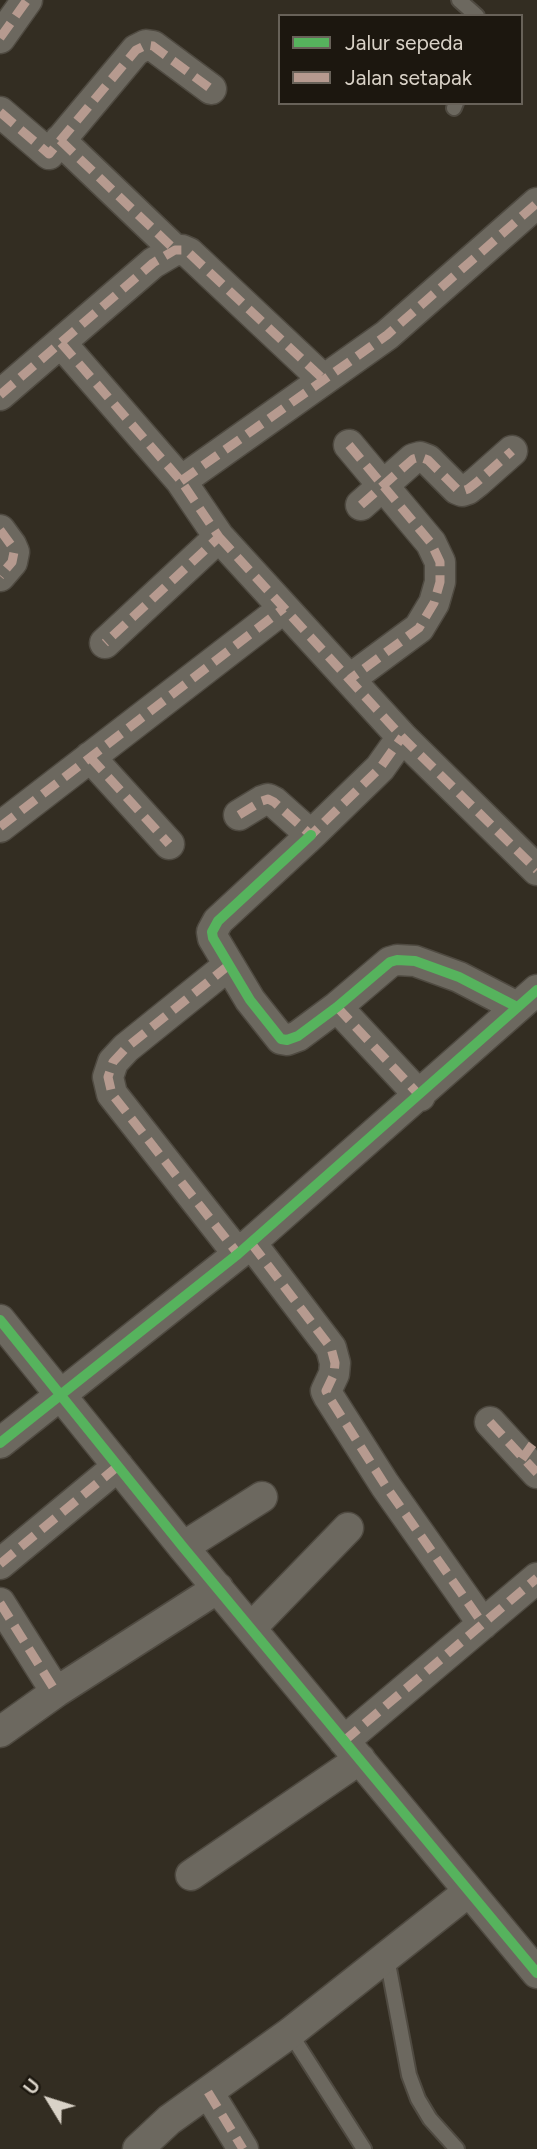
<!DOCTYPE html>
<html>
<head>
<meta charset="utf-8">
<style>
	body { margin:0 }
	#map { position:relative; width:537px; height:2149px; overflow:hidden; background:#332d22; font-family:Figtree,sans-serif }
	canvas { display:block }
	.legend { position:absolute; left:278px; top:14px; width:245px; height:91px; box-sizing:border-box; background:#1c170f; border:2px solid #686259; margin:0; padding:9px 12px; list-style:none; font-size:21px; color:#d9d2c7 }
	.legend li { display:flex; align-items:center; gap:14px; height:35px }
	.legend b { width:35px; border:2px solid #686259 }
	.north { position:absolute; left:14px; top:2065px; width:70px; height:70px; -webkit-text-stroke:5px #1c170f; paint-order:stroke; rotate:308deg; font-size:19px; font-weight:700; line-height:28px; text-align:center; color:#d9d2c7 }
	.north::after { content:''; display:block; margin:auto; width:24px; height:32px; background:#d9d2c7; clip-path:polygon(50% 0,100% 100%,50% 72%,0 100%) }
</style>
</head>
<body>
<div id="map">
<canvas width="537" height="2149"></canvas>
<ul class="legend">
<li><b style="height:9px;background:#56b35d"></b>Jalur sepeda</li>
<li><b style="height:9px;background:#b69a8f"></b>Jalan setapak</li>
</ul>
<div class="north">U</div>
</div>
<script>
const g = document.querySelector('canvas').getContext('2d');
g.lineJoin = 'round';
function poly(rows) {
  const path = new Path2D();
  for (const r of rows) {
    path.moveTo(r[0], r[1]);
    for (let i = 2; i < r.length; i += 2) path.lineTo(r[i], r[i + 1]);
  }
  return path;
}
function strokePath(path, color, width, dash) {
  g.strokeStyle = color;
  g.lineWidth = width;
  g.lineCap = dash ? 'butt' : 'round';
  g.setLineDash(dash || []);
  g.stroke(path);
}
const lane = poly([
	[459,0,477,16],
	[454,108,456,103],
	[387,1958,409,2075,418,2099,430,2119,457,2149],
	[290,2033,364,2149]
]);
const street = poly([
	[0,38,27,0],
	[0,112,49,154,136,50,146,45,153,46,211,89],
	[60,140,175,250],
	[61,343,181,481,219,537,105,643],
	[0,395,153,263,175,250,182,250,189,253,323,379],
	[349,445,431,543,440,562,440,582,434,603,419,628,350,679],
	[181,481,387,335,537,203],
	[361,505,413,459,420,457,428,460,457,489,462,491,468,489,477,482,512,451],
	[0,530,11,545,14,552,12,562,0,576],
	[219,537,402,737,537,870],
	[90,757,169,844],
	[239,815,262,801,268,799,274,802,311,835,380,768,402,737],
	[0,827,284,608],
	[311,835,218,921,212,932,213,938,250,1000,281,1039,287,1040,298,1036,337,1007,390,962,397,960,415,961,459,977,517,1007],
	[229,965,126,1048,113,1062,108,1077,112,1094,238,1254],
	[337,1007,420,1096],
	[251,1243,331,1348,335,1363,334,1374,326,1391,329,1397,385,1485,483,1624],
	[0,1320,183,1547,537,1973],
	[490,1422,537,1473],
	[0,1443,238,1254,537,990],
	[183,1547,262,1497],
	[0,1564,118,1466],
	[0,1603,56,1692],
	[251,1628,348,1528],
	[0,1732,56,1692,218,1588],
	[344,1741,537,1578],
	[191,1875,360,1759],
	[208,2092,243,2149],
	[138,2149,169,2120,290,2033,468,1892]
]);
const quiet = poly([
	[0,38,27,0],
	[0,112,49,154,136,50,146,45,153,46,211,89],
	[60,140,175,250],
	[61,343,181,481,219,537,105,643],
	[0,395,153,263,175,250,182,250,189,253,323,379],
	[349,445,431,543,440,562,440,582,434,603,419,628,350,679],
	[181,481,387,335,537,203],
	[361,505,413,459,420,457,428,460,457,489,462,491,468,489,477,482,512,451],
	[0,530,11,545,14,552,12,562,0,576],
	[219,537,402,737,537,870],
	[90,757,169,844],
	[239,815,262,801,268,799,274,802,311,835,380,768,402,737],
	[0,827,284,608],
	[229,965,126,1048,113,1062,108,1077,112,1094,238,1254],
	[337,1007,420,1096],
	[251,1243,331,1348,335,1363,334,1374,326,1391,329,1397,385,1485,483,1624],
	[490,1422,537,1473],
	[522,1459,537,1438],
	[0,1564,118,1466],
	[0,1603,56,1692],
	[344,1741,537,1578],
	[208,2092,243,2149]
]);
const cycleway = poly([
	[311,835,218,921,212,932,213,938,250,1000,281,1039,287,1040,298,1036,337,1007,390,962,397,960,415,961,459,977,517,1007],
	[0,1320,183,1547,537,1973],
	[0,1443,238,1254,537,990]
]);
strokePath(lane, '#4f4a41', 18);
strokePath(street, '#4f4a41', 33);
strokePath(lane, '#6c685f', 14);
strokePath(street, '#6c685f', 30);
strokePath(quiet, '#b69a8f', 9, [18, 9]);
strokePath(cycleway, '#56b35d', 10);
</script>
</body>
</html>
